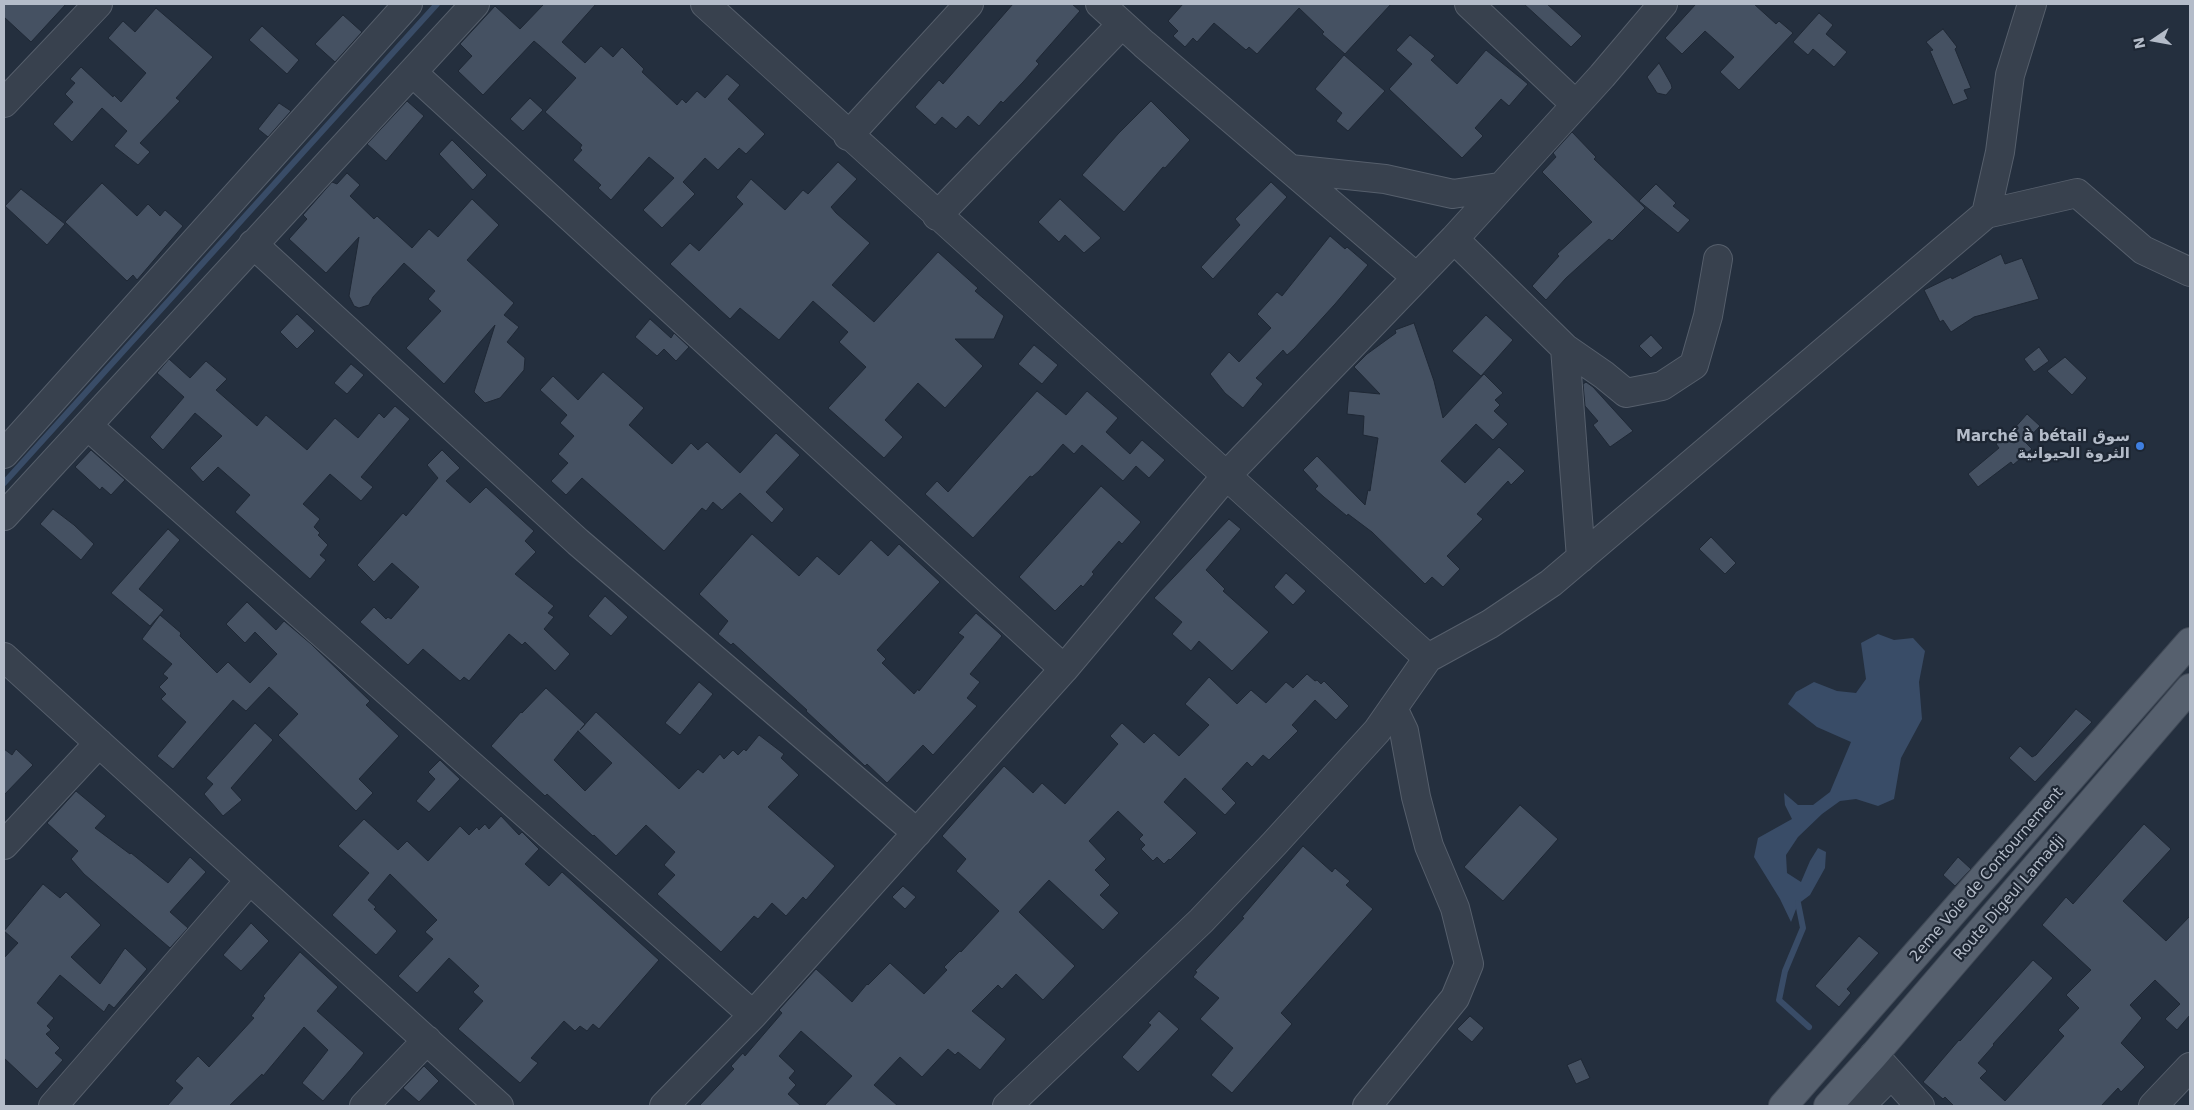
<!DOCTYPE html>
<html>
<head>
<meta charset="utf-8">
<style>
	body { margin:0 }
	#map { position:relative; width:2194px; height:1110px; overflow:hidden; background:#242f3e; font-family:"DejaVu Sans",sans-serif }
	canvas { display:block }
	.frame { position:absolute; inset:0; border:5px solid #b4bcc9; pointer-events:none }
	.north { position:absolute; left:2129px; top:15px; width:50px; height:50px; -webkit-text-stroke:4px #1d2633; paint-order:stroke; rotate:258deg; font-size:14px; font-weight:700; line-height:20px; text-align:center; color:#b4bcc9 }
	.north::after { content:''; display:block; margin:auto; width:18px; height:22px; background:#b4bcc9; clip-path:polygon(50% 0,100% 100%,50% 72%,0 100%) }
</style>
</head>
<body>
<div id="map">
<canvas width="2194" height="1110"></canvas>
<div class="frame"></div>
<div class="north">N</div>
</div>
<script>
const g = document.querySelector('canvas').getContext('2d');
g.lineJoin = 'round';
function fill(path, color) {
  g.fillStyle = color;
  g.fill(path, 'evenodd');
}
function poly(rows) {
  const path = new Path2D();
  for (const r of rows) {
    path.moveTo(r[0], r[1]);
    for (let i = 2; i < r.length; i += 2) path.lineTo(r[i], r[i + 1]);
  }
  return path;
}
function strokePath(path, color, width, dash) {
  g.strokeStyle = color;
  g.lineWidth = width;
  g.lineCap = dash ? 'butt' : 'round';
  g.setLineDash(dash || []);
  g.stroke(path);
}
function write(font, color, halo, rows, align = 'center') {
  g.font = font + ' "DejaVu Sans",Vazirmatn,sans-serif';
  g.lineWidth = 4.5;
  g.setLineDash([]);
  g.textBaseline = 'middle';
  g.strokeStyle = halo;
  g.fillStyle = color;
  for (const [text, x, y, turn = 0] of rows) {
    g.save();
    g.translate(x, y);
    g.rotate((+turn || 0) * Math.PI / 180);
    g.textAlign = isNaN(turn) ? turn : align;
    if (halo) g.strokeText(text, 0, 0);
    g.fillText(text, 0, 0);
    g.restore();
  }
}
const water = poly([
	[1878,634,1894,640,1913,638,1925,651,1919,682,1922,719,1901,758,1894,799,1878,806,1856,799,1840,801,1822,814,1798,837,1786,855,1787,873,1801,882,1810,861,1818,848,1826,852,1825,868,1810,895,1798,904,1791,922,1780,899,1754,857,1758,838,1792,819,1785,805,1784,793,1798,805,1813,805,1830,792,1851,742,1817,727,1788,704,1796,692,1814,682,1837,691,1856,693,1866,679,1861,643]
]);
const stream = poly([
	[4,483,437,4],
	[1798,903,1803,928,1785,971,1779,1000,1809,1027]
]);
const building = poly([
	[4,4,66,4,31,42,4,17,4,4],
	[544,4,596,4,562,42,585,63,601,46,613,57,622,47,644,69,642,72,677,105,682,99,686,103,697,91,705,98,727,74,740,85,728,99,765,134,746,154,739,148,718,170,705,158,683,182,695,194,662,228,643,210,674,178,649,157,611,200,598,188,601,185,573,160,582,150,580,148,582,145,545,112,576,78,540,46,534,41,483,95,458,71,472,56,460,44,495,6,520,29,544,4],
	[1013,4,1072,4,1080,11,1036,61,1039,64,1023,82,1003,103,1001,101,979,126,968,116,956,129,942,117,935,125,915,107,939,80,943,84,1013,4],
	[1183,4,1391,4,1345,54,1322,34,1324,32,1299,8,1257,54,1249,47,1246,50,1214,23,1197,42,1193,38,1185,47,1173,36,1178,31,1168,21,1183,4],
	[1524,4,1547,4,1582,36,1571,47,1524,4],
	[1696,4,1754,4,1776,24,1779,21,1793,33,1739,90,1720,72,1734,57,1705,31,1682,54,1665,38,1696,4],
	[156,8,213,57,176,98,180,101,140,143,150,152,138,165,114,146,127,131,102,108,72,142,53,124,73,102,65,94,75,83,70,79,81,67,113,97,114,95,121,102,146,73,108,38,123,21,135,32,156,8],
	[1819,13,1833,25,1826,34,1847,52,1834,67,1813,49,1808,55,1793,42,1819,13],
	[343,15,362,32,335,62,315,44,343,15],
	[262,26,299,60,287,74,249,40,262,26],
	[1943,29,1957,47,1955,49,1971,88,1964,90,1968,99,1953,105,1930,51,1933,50,1926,42,1943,29],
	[1410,35,1435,56,1431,60,1457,84,1486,50,1528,84,1509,106,1501,99,1475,128,1483,136,1462,158,1389,89,1412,64,1396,50,1410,35],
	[1344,55,1385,91,1348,131,1336,121,1342,113,1315,89,1344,55],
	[1659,63,1671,84,1672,88,1666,95,1657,93,1647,77,1659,63],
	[530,98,543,110,523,131,510,119,530,98],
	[407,101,424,116,386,161,367,144,407,101],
	[1151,101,1190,140,1165,168,1163,167,1124,212,1082,175,1118,134,1151,101],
	[279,103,291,111,268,137,258,129,279,103],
	[1572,132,1596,157,1594,159,1645,208,1612,241,1609,239,1566,278,1546,300,1532,286,1559,256,1557,254,1592,222,1542,172,1556,157,1553,153,1572,132],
	[452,140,487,175,473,190,439,154,452,140],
	[838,162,857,179,831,207,836,213,870,243,832,285,874,322,938,252,978,288,975,291,1004,316,994,339,955,339,983,366,945,408,918,383,885,420,903,437,884,458,828,408,866,367,839,342,848,332,813,301,779,340,740,308,730,319,670,264,690,243,699,251,743,204,736,197,751,179,785,210,803,190,808,194,838,162],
	[347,173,360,185,350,196,374,219,377,216,412,248,429,229,438,237,472,199,499,225,467,260,514,303,504,315,519,327,507,342,525,358,524,370,500,398,485,403,474,392,495,325,444,384,406,348,441,311,428,299,435,291,404,263,373,297,369,305,359,308,354,306,349,296,359,237,326,273,289,239,307,219,303,215,332,182,337,184,347,173],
	[1271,182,1287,197,1213,279,1201,267,1240,225,1235,219,1271,182],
	[102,183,137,216,148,204,160,216,165,210,183,226,137,280,133,275,127,281,65,222,102,183],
	[1656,184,1676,203,1673,206,1690,220,1678,233,1639,201,1656,184],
	[21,189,65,224,47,245,5,206,21,189],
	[1060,199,1101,238,1084,253,1065,235,1059,242,1038,222,1060,199],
	[1330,236,1345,249,1347,247,1368,265,1335,304,1294,349,1287,355,1283,350,1256,378,1263,384,1243,408,1225,393,1210,374,1229,352,1239,362,1271,328,1257,314,1277,292,1282,296,1330,236],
	[2001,254,2005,264,2022,258,2039,299,1974,317,1951,332,1943,320,1940,322,1924,290,1951,277,1952,279,2001,254],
	[297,314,315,331,297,349,280,332,297,314],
	[1486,315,1513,340,1481,376,1452,351,1486,315],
	[650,319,671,338,674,333,689,347,676,361,664,349,657,356,635,337,650,319],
	[1414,323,1434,381,1443,418,1484,374,1503,393,1495,400,1500,405,1494,411,1508,424,1493,440,1476,424,1441,461,1465,483,1499,447,1525,471,1511,485,1508,481,1477,514,1483,519,1447,556,1460,569,1443,587,1432,577,1425,584,1372,532,1348,514,1347,516,1324,497,1315,489,1318,486,1303,470,1317,456,1365,505,1368,490,1370,491,1378,438,1363,435,1364,416,1347,414,1349,391,1380,394,1354,367,1367,354,1396,333,1395,330,1414,323],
	[1651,335,1663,348,1651,358,1639,346,1651,335],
	[1034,345,1058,365,1042,384,1018,364,1034,345],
	[2039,347,2049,361,2034,372,2024,359,2039,347],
	[2065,357,2087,378,2072,395,2047,371,2065,357],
	[169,359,190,378,206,361,227,379,216,390,257,426,266,415,307,450,335,418,358,438,379,413,384,418,395,406,410,419,361,477,373,487,361,501,330,474,303,504,320,519,314,527,320,533,318,535,328,545,320,555,326,560,310,579,235,512,250,495,218,467,203,482,190,468,222,436,195,413,163,450,150,437,184,397,157,373,169,359],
	[351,364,364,375,347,394,334,383,351,364],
	[603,372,644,408,629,425,672,464,691,443,698,450,707,442,740,473,776,433,800,455,766,492,784,509,772,523,740,493,722,510,713,502,706,511,702,508,664,551,582,478,566,495,551,481,568,463,558,454,574,436,560,423,567,415,540,390,553,376,578,400,603,372],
	[1586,382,1593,387,1633,431,1610,447,1593,425,1598,421,1585,406,1583,384,1586,382],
	[1037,391,1066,415,1087,391,1118,418,1106,432,1130,454,1142,440,1165,460,1149,478,1136,466,1123,481,1082,445,1074,454,1063,444,1039,471,1032,477,1030,476,973,538,925,494,937,481,948,492,1037,391],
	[2027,414,2040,426,2025,442,2032,449,2013,465,2011,462,1978,487,1968,474,1999,448,1996,444,2012,431,2027,414],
	[91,450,125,480,111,495,102,487,100,490,75,467,91,450],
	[442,450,460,468,446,481,470,503,486,487,534,531,525,541,536,552,515,574,554,606,548,613,554,617,544,629,570,654,555,671,525,642,522,645,509,634,469,681,464,677,460,681,423,649,408,665,360,622,374,607,386,619,388,617,391,619,419,587,392,563,374,582,357,565,403,513,406,516,438,478,427,465,442,450],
	[1101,486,1141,522,1122,544,1119,541,1092,572,1094,574,1083,587,1081,585,1055,611,1019,577,1101,486],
	[53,509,74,525,94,544,81,560,40,524,53,509],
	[1229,519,1241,529,1206,570,1225,589,1223,591,1269,632,1232,671,1199,641,1191,651,1172,634,1182,622,1154,598,1229,519],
	[168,529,180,540,139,589,164,610,150,626,111,593,168,529],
	[752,534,799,576,817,556,839,575,871,540,888,556,899,544,940,582,877,650,886,659,882,663,914,694,918,689,919,691,964,637,958,633,976,613,999,633,1002,636,970,674,980,682,967,698,977,706,933,755,923,745,887,783,867,764,865,766,806,711,807,710,733,643,731,645,718,634,728,621,699,594,752,534],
	[1711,537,1736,563,1725,574,1699,549,1711,537],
	[1286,573,1306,591,1293,605,1274,587,1286,573],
	[605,596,628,617,611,636,588,616,605,596],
	[247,602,276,630,284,621,311,644,370,701,366,705,399,736,359,779,373,793,356,811,278,735,298,714,269,687,246,711,233,700,173,769,157,756,186,722,161,699,166,694,159,687,168,678,163,674,172,664,142,639,160,615,181,633,180,636,217,673,228,662,250,683,277,654,255,632,245,643,226,624,247,602],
	[1307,674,1315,681,1317,680,1321,684,1324,681,1349,706,1336,720,1315,700,1292,725,1298,731,1269,760,1263,755,1252,767,1247,762,1222,789,1236,803,1225,815,1185,778,1164,802,1197,833,1170,860,1169,859,1164,864,1157,857,1153,861,1141,849,1145,845,1139,839,1143,835,1118,811,1089,841,1106,859,1095,870,1110,885,1100,895,1119,913,1103,930,1049,880,1019,912,1075,966,1043,1000,1016,974,1002,989,998,985,972,1011,1006,1039,980,1070,958,1052,955,1055,948,1049,922,1077,900,1057,874,1085,898,1106,824,1106,852,1076,801,1031,779,1056,795,1071,789,1078,796,1085,788,1094,801,1106,699,1106,734,1069,731,1066,743,1053,745,1056,782,1013,779,1010,816,969,852,1002,867,984,868,985,890,963,924,994,947,970,944,967,960,951,961,952,999,911,956,871,966,859,942,836,1004,766,1033,793,1042,783,1065,804,1118,744,1110,736,1122,723,1144,743,1154,733,1179,756,1209,725,1185,704,1209,677,1237,704,1251,690,1266,703,1286,682,1293,688,1307,674],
	[699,682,713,694,680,735,665,723,699,682],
	[546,688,585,724,580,730,596,712,679,789,698,769,703,773,720,754,724,759,733,750,738,755,744,749,746,751,759,735,784,754,781,758,799,775,768,807,835,866,806,900,803,897,786,916,772,903,758,919,754,916,721,952,657,894,675,875,664,865,675,852,646,825,616,856,594,835,593,836,547,794,545,796,491,746,521,712,522,713,546,688],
	[578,731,612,763,585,791,554,760,578,731],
	[2076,709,2092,722,2035,782,2009,758,2020,746,2032,757,2036,755,2076,709],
	[255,723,273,740,231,788,242,800,223,816,204,794,213,784,206,778,255,723],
	[4,749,12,755,16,749,33,765,4,795,4,749],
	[440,760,460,779,429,812,416,801,435,779,428,772,440,760],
	[76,791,106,816,95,828,130,854,131,853,168,883,190,857,206,872,170,912,188,928,170,948,84,874,71,859,78,851,47,823,76,791],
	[1520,805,1558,839,1503,901,1464,867,1520,805],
	[501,816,519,835,522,832,539,849,525,864,549,886,562,872,659,960,599,1029,593,1024,587,1031,580,1026,575,1031,564,1021,531,1058,538,1063,520,1083,458,1029,483,1001,473,992,479,986,449,958,417,993,398,976,433,939,425,932,437,920,390,874,368,900,376,907,374,909,397,931,376,955,332,915,369,873,338,846,364,819,398,850,407,841,428,861,460,826,469,835,477,827,479,830,485,824,489,829,501,816],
	[2144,824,2171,849,2123,901,2166,941,2190,916,2190,1015,2177,1030,2165,1019,2180,1004,2155,980,2130,1005,2142,1018,2121,1043,2145,1067,2121,1092,2118,1088,2101,1106,1954,1106,1945,1097,1943,1099,1923,1082,1959,1040,1960,1041,2033,960,2053,978,1993,1044,1994,1045,1978,1063,1987,1071,1980,1078,2005,1101,2064,1036,2058,1030,2079,1008,2066,995,2091,970,2042,925,2066,897,2073,904,2144,824],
	[1303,846,1332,872,1335,868,1350,881,1346,885,1373,909,1281,1013,1292,1024,1232,1093,1211,1075,1233,1048,1200,1019,1219,998,1193,977,1197,972,1195,971,1244,918,1242,917,1303,846],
	[1958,857,1971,869,1955,886,1943,875,1958,857],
	[43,884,60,898,66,892,101,925,71,957,100,984,125,948,147,969,114,1008,109,1004,104,1012,60,975,37,1003,54,1018,47,1026,51,1030,46,1034,60,1048,55,1053,63,1060,37,1089,4,1058,4,958,18,943,4,931,43,884],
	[903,886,916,897,905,909,892,897,903,886],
	[251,923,269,941,241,971,223,955,251,923],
	[1859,936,1879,953,1847,989,1851,993,1839,1007,1815,986,1859,936],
	[300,952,338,987,317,1011,364,1053,351,1069,323,1101,302,1083,328,1050,304,1027,263,1076,262,1074,229,1106,167,1106,183,1088,175,1081,198,1056,209,1067,254,1018,251,1016,265,998,263,996,300,952],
	[1159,1011,1179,1029,1138,1072,1122,1057,1151,1025,1148,1023,1159,1011],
	[1470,1016,1484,1028,1472,1042,1457,1029,1470,1016],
	[1581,1059,1590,1078,1576,1084,1567,1065,1581,1059],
	[424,1066,439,1081,419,1102,403,1088,424,1066]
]);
const minor = poly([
	[705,4,1428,658],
	[1100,4,1144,44,1416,277],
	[1469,4,1575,104],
	[413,73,1064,669],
	[4,103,98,4],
	[848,136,969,4],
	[1290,169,1385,179,1453,194,1499,187],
	[1986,214,2000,152,2010,75,2032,4],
	[937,216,1122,24],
	[1454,239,1565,348,1581,558],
	[253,244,578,542,917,833],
	[1565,348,1604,375,1626,393,1662,386,1694,365,1708,316,1718,259],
	[88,426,753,1015],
	[4,454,408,4],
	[4,516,475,4],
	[4,657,499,1106],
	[4,845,99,743],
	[1874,1055,1920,1106],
	[53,1106,249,881],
	[364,1106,427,1040],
	[664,1106,753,1015,1064,669,1226,476,1454,239,1602,76,1663,4],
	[1007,1106,1201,921,1274,844,1377,731,1428,658,1490,624,1551,583,1986,214,2077,193,2143,250,2190,272],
	[1367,1106,1455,998,1469,964,1455,908,1429,846,1416,797,1404,731,1393,708],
	[1860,1106,1891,1075],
	[2153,1106,2190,1067]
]);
const major = poly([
	[1783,1106,2190,642],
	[1828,1106,1874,1055,2190,688]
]);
const markers = [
	[2140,446,5,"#3f7fe0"]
];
const poiNames = [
	["Marché à bétail سوق",2130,437],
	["الثروة الحيوانية",2130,454]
];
const streetNames = [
	["2eme Voie de Contournement",1987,875,-49],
	["Route Digeul Lamadji",2010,898,-49]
];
fill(water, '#394c67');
strokePath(stream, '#394c67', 6);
fill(building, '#455162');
strokePath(building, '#1f2835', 1);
strokePath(minor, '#565f6c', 30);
strokePath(major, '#414a57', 30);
strokePath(minor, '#38414e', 28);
strokePath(major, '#56606e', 28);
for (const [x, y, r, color] of markers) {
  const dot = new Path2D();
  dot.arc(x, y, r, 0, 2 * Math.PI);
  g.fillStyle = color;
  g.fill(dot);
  strokePath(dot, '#1d2633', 2);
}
write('bold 15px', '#b4bcc9', '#1d2633', poiNames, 'right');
write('15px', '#b4bcc9', '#1d2633', streetNames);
</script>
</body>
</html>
